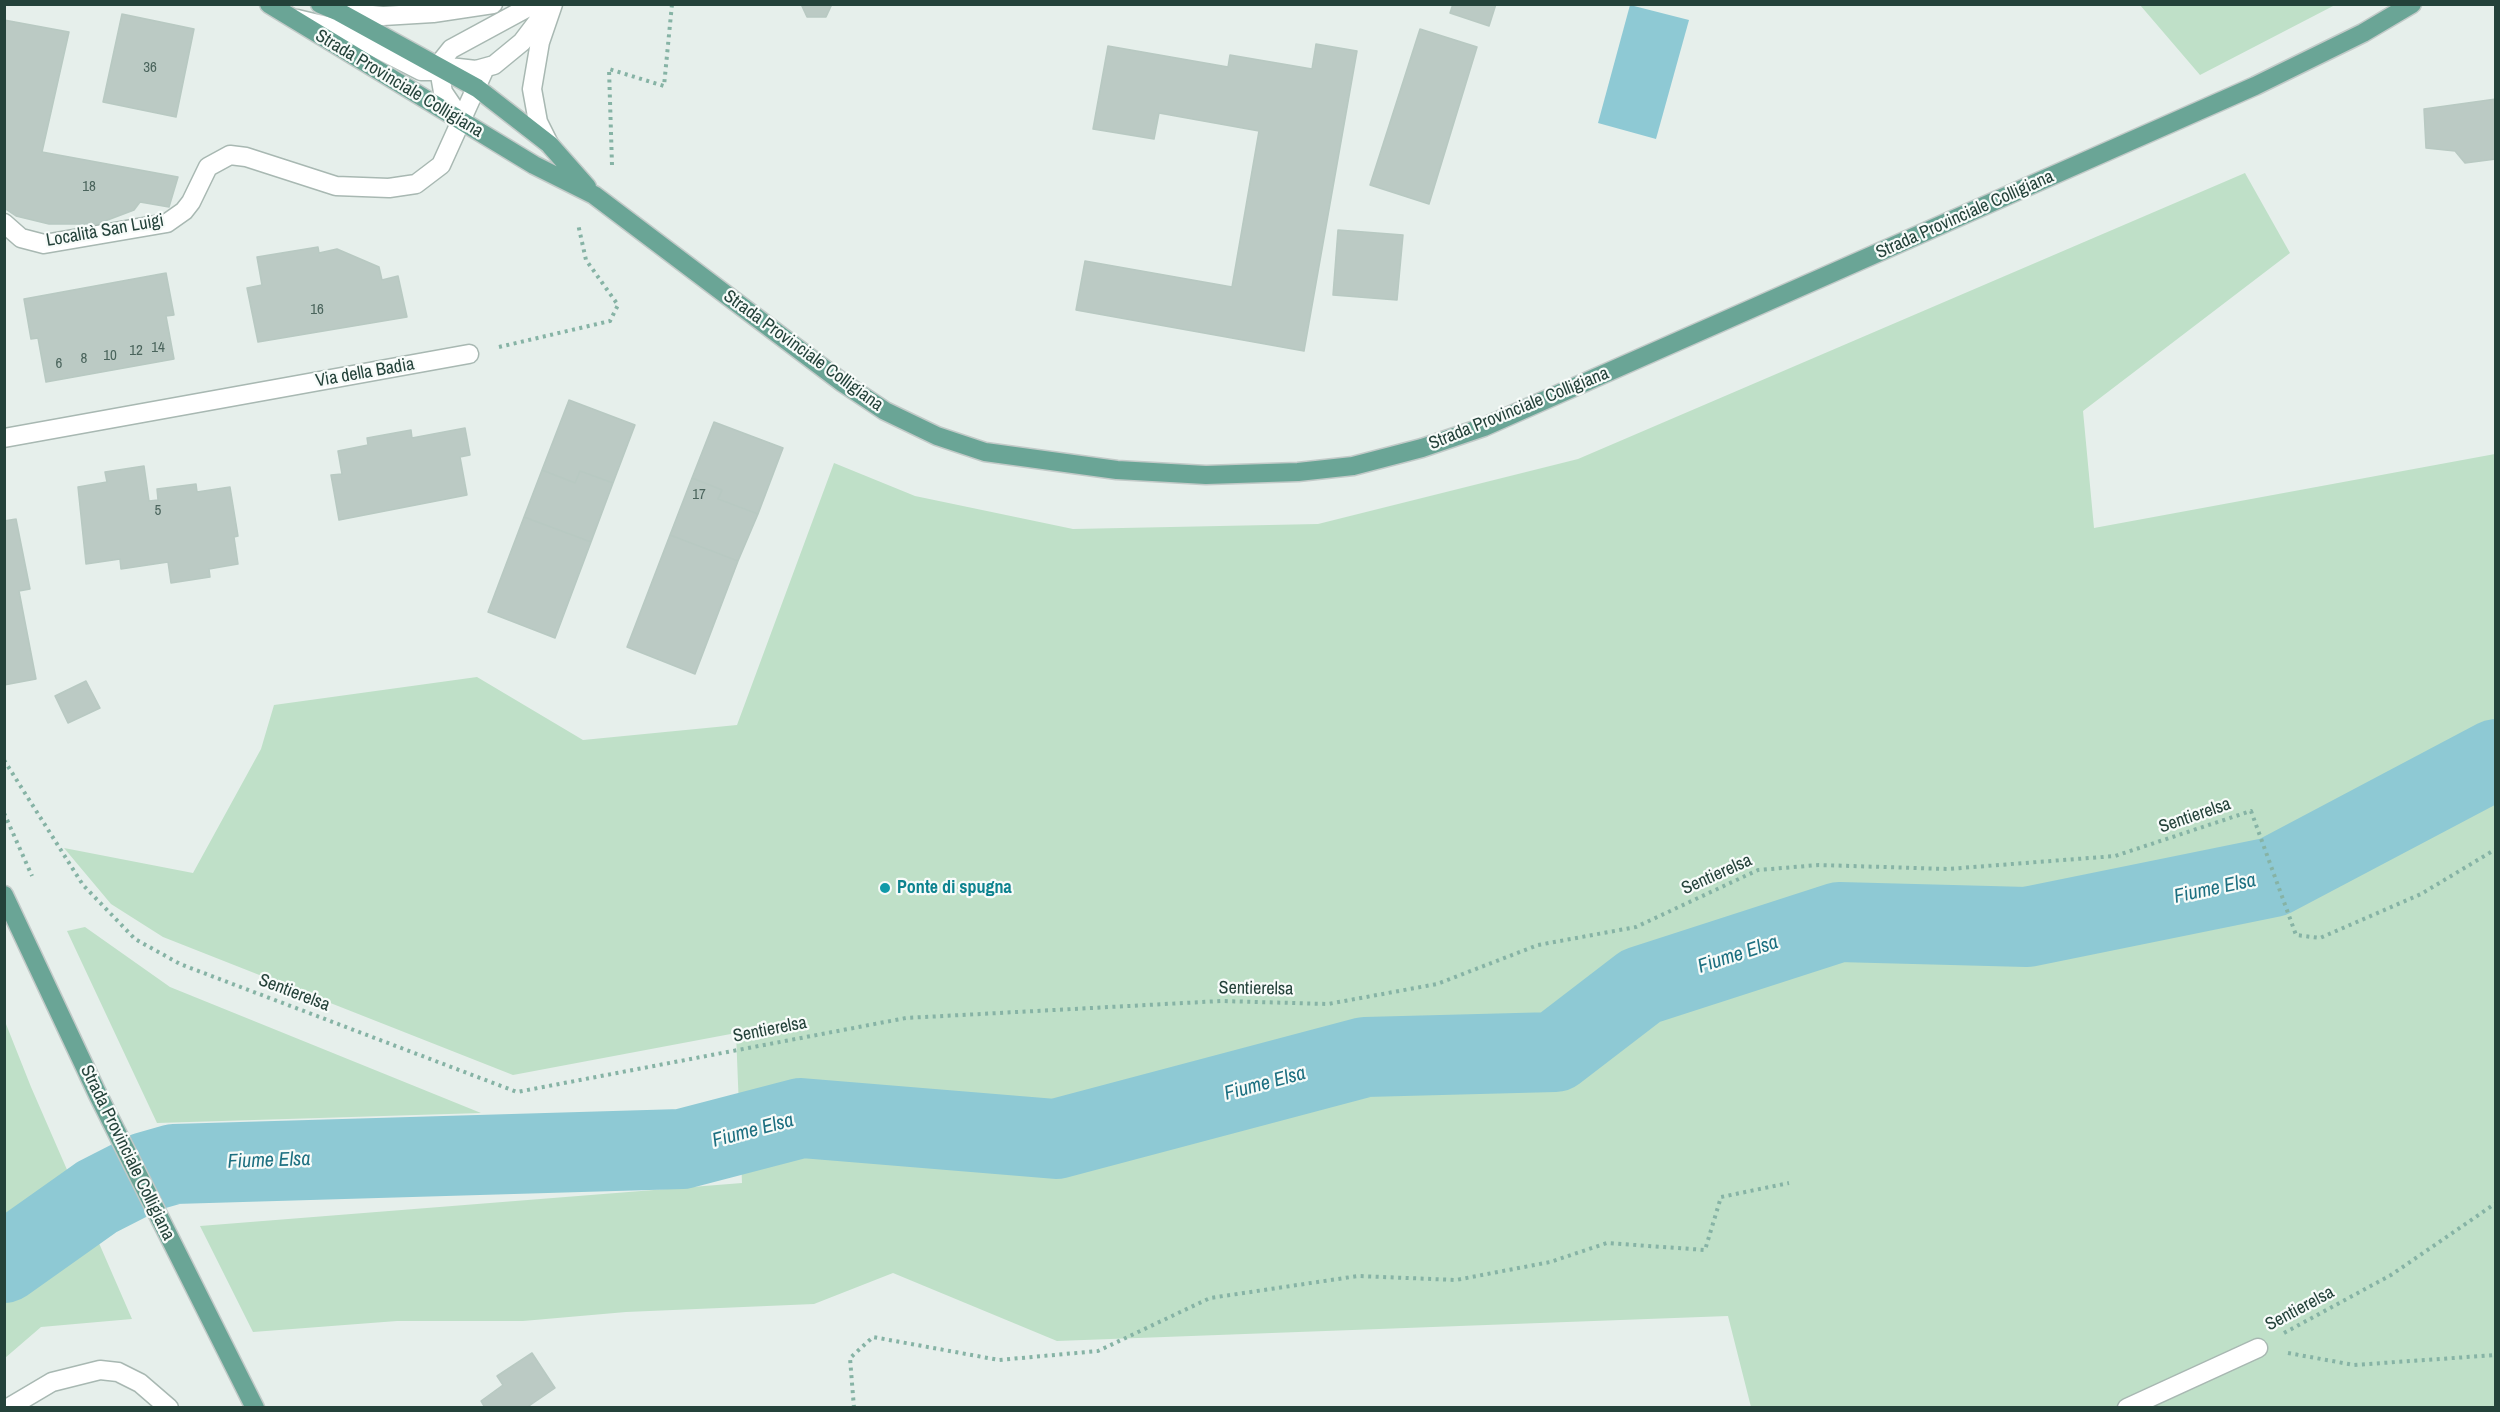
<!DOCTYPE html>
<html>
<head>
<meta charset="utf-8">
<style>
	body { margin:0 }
	#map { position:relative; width:2500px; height:1412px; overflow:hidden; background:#e6efeb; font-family:"Archivo Narrow",sans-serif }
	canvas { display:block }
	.frame { position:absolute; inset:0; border:6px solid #24423a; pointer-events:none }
</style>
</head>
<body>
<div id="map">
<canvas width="2500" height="1412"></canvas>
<div class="frame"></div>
</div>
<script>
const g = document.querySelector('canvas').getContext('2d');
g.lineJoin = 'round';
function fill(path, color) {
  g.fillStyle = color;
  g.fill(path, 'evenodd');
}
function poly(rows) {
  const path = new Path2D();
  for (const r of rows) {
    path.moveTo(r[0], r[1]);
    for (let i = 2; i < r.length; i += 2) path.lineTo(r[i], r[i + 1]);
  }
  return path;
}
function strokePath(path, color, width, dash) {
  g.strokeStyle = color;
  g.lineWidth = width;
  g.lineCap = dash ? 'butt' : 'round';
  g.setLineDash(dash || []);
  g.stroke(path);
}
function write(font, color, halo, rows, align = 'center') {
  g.font = font + ' "Archivo Narrow",sans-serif';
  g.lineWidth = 4.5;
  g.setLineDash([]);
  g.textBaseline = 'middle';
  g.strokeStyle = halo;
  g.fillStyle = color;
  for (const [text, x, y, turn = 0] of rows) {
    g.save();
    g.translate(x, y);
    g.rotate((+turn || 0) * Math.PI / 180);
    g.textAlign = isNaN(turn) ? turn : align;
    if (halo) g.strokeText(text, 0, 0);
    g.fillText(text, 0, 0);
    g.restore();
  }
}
const green = poly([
	[2140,5,2335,5,2200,75],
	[2245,173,2290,253,2083,411,2094,528,2495,454,2495,1407,1751,1407,1728,1316,1057,1341,893,1273,814,1304,626,1312,523,1321,397,1321,253,1332,200,1226,742,1183,736,1033,513,1075,163,937,111,904,64,848,193,873,261,749,274,705,477,677,583,740,737,725,834,463,915,496,1073,529,1318,524,1578,459],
	[85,927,170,987,481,1113,157,1123,67,931],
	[4,1019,31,1087,132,1319,41,1327,5,1358]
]);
const water = poly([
	[1630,5,1689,20,1656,139,1598,123]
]);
const river = poly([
	[4,1263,97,1197,146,1172,174,1164,682,1149,801,1118,1056,1139,1365,1057,1555,1052,1641,986,1839,922,2027,927,2273,877,2496,759]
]);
const building = poly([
	[801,4,832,4,826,17,807,17,801,4],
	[1453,4,1496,4,1489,26,1450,13,1453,4],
	[122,14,194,29,176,117,103,102,122,14],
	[4,20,69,32,42,152,178,177,169,207,140,202,134,210,97,224,49,224,16,216,4,208,4,20],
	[1420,29,1477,47,1429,204,1370,185,1420,29],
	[1316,44,1357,51,1304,351,1076,310,1085,261,1232,287,1259,131,1159,113,1154,139,1093,129,1108,46,1228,67,1230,55,1312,69,1316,44],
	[2496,99,2496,159,2465,163,2455,151,2426,148,2424,109,2496,99],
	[1338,230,1403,235,1397,300,1333,295,1338,230],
	[318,247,319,253,337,249,379,267,382,280,398,276,407,317,258,342,247,288,262,285,257,257,318,247],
	[166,273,174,315,166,316,174,359,46,382,38,338,31,339,24,299,166,273],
	[569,400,635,425,613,483,580,471,575,483,542,470,569,400],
	[714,422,783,448,758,514,718,499,722,490,692,478,714,422],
	[465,428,470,455,460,457,467,495,339,520,331,475,342,474,338,451,368,445,367,438,411,430,412,438,465,428],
	[144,466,149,501,158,500,157,489,196,484,197,492,230,487,238,536,234,537,238,564,209,569,210,577,171,583,168,562,121,569,120,559,86,564,78,487,107,482,105,472,144,466],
	[542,470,575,483,580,471,613,483,591,542,524,517,542,470],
	[692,478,722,490,718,499,758,514,738,561,670,535,692,478],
	[524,517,591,542,555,638,488,612,524,517],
	[16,519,30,589,19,591,36,679,4,685,4,521,16,519],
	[670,535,738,561,695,674,627,647,670,535],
	[86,681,100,708,68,723,55,696,86,681],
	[532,1353,555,1388,526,1408,485,1408,481,1401,503,1385,497,1376,532,1353]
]);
const path = poly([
	[612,165,609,69,664,86,672,4],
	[499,347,610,321,618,305,586,260,578,224],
	[4,760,83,885,135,939,180,964,517,1092,906,1018,1221,1001,1328,1004,1437,984,1538,945,1636,927,1758,870,1819,865,1948,869,2115,856,2251,811,2296,935,2320,938,2421,894,2496,849],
	[4,813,32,876],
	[2284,1333,2391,1275,2496,1203],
	[2288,1353,2354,1365,2496,1355],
	[854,1408,850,1358,873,1337,999,1360,1098,1351,1210,1298,1358,1276,1456,1280,1550,1262,1607,1243,1705,1250,1721,1197,1789,1183]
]);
const minor = poly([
	[339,12,383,16,433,13,493,4],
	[297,19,339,29,421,71,430,71,440,66],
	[440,66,476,70,494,65,522,42,544,13],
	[462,120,443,92,440,75,443,59,451,49,534,4],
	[549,144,538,122,532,89,540,42,553,4],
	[4,223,21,238,44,244,167,223,184,211,191,202,208,167,230,155,246,157,336,186,389,188,416,184,441,165,485,68],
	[4,438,469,354],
	[8,1408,52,1382,100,1370,118,1372,140,1383,169,1408],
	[2127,1408,2258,1348]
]);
const major = poly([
	[269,4,534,165,594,195,843,383,885,411,937,436,985,452,1117,470,1206,475,1298,472,1353,466,1422,448,1484,427,2255,86,2363,33,2412,4],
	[320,4,339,12,477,88,549,144,587,187],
	[4,895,98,1095,255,1408]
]);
const markers = [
	[885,888,6,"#0f9aa8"]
];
const numberNames = [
	["36",150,68],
	["18",89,187],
	["16",317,310],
	["14",158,348],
	["12",136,351],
	["10",110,356],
	["8",84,359],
	["6",59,364],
	["17",699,495],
	["5",158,511]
];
const streetNames = [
	["Strada Provinciale Colligiana",399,84,31],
	["Strada Provinciale Colligiana",1965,215,-24],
	["Località San Luigi",105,231,-10],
	["Strada Provinciale Colligiana",803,351,36],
	["Via della Badia",365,373,-10],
	["Strada Provinciale Colligiana",1519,409,-22],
	["Sentierelsa",2195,816,-19],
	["Sentierelsa",1717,875,-24],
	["Sentierelsa",1256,989,1],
	["Sentierelsa",294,993,21],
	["Sentierelsa",770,1030,-11],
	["Strada Provinciale Colligiana",127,1153,64],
	["Sentierelsa",2300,1309,-28]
];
const cultureNames = [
	["Ponte di spugna",897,888]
];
const waterNames = [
	["Fiume Elsa",2215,889,-12],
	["Fiume Elsa",1738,955,-18],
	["Fiume Elsa",1265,1084,-15],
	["Fiume Elsa",753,1131,-15],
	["Fiume Elsa",269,1161,-2]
];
fill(green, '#bfe0c8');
fill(water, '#8ec9d4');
strokePath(river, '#8ec9d4', 80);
fill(building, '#bbcac4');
strokePath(building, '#b8c9c2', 1.5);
strokePath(minor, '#a8b8b2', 21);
strokePath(major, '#c2cac8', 21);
strokePath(path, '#86b3a5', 4, [3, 4.5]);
strokePath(minor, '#fff', 18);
strokePath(major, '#6aa596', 18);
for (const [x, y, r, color] of markers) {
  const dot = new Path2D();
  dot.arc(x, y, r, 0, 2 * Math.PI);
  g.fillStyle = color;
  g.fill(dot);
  strokePath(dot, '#f7fbf9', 2);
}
write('15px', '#4a645c', null, numberNames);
write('18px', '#24423a', '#f7fbf9', streetNames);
write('bold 18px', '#0d838f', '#f7fbf9', cultureNames, 'left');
write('italic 20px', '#1c6f80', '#f7fbf9', waterNames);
</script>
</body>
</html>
